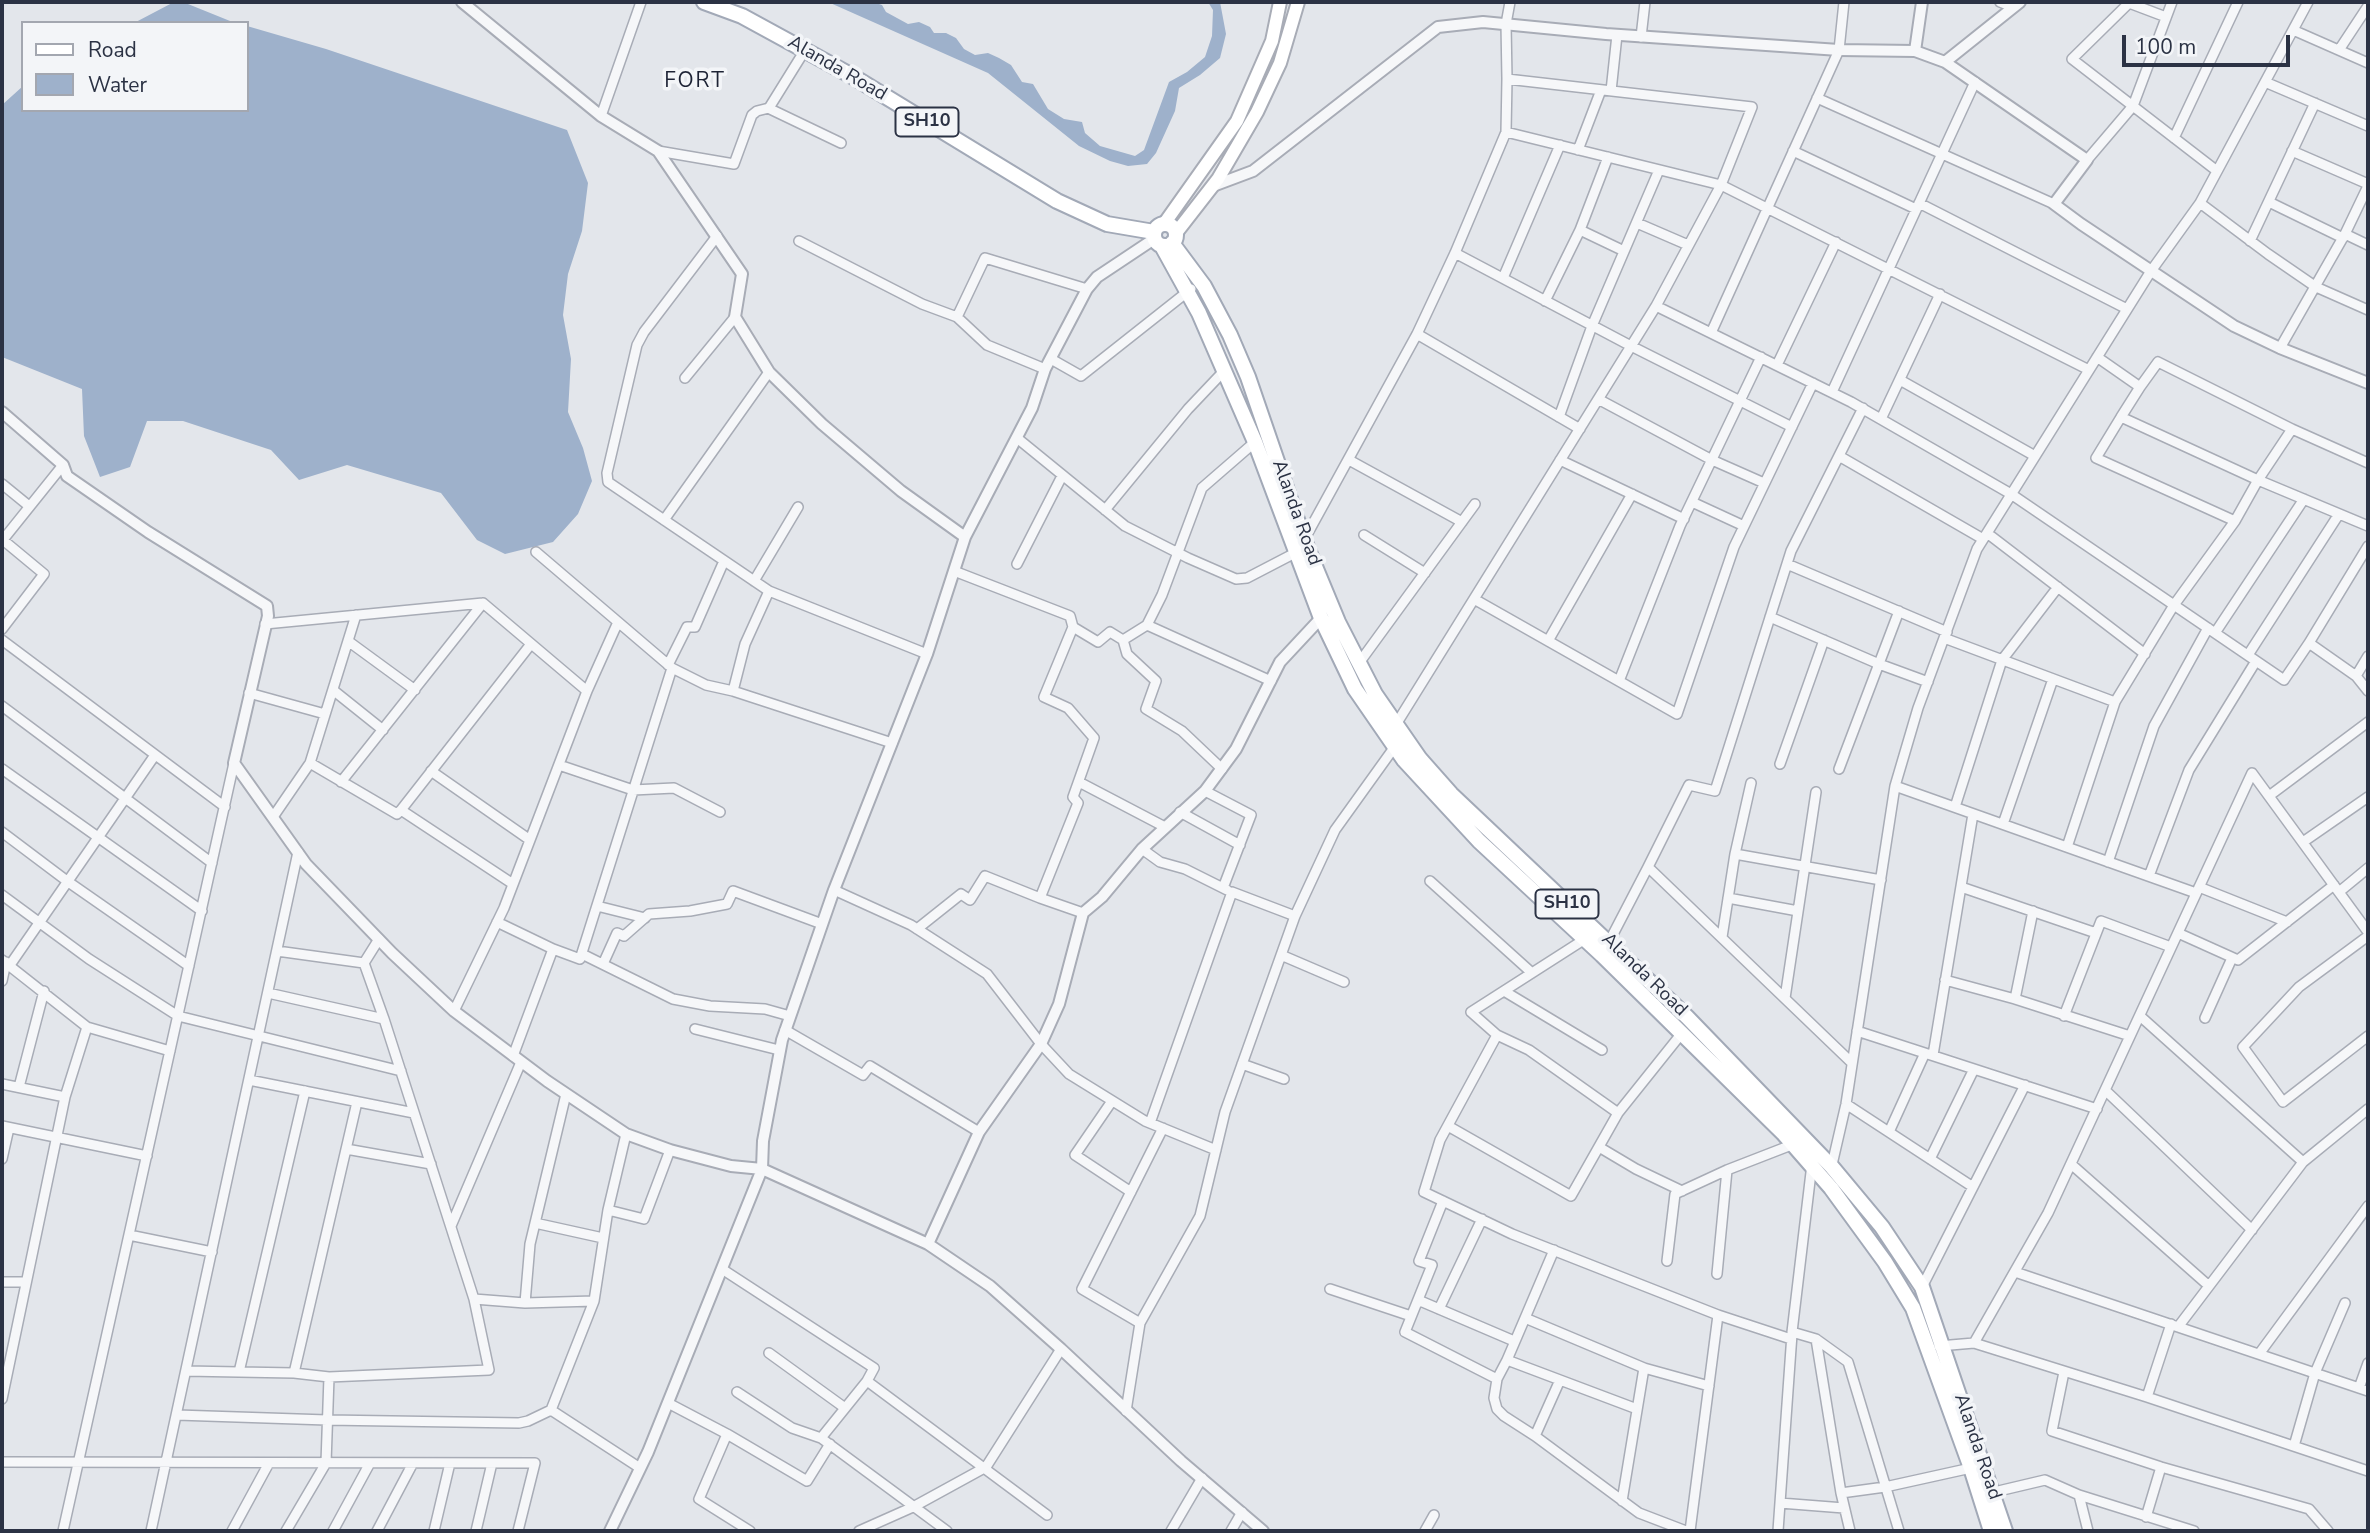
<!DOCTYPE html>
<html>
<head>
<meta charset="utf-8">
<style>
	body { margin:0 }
	#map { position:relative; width:2370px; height:1533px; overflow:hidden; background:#e3e6eb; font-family:"Nunito Sans",sans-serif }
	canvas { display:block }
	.frame { position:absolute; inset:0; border:4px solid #2b3244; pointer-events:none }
	.legend { position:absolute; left:21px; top:21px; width:228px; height:91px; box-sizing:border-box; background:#f3f5f8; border:2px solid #a3a7b0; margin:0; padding:9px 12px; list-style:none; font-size:21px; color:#2b3244 }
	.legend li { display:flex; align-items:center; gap:14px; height:35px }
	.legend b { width:35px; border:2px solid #a3a7b0 }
	.scale { position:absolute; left:2122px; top:35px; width:168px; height:32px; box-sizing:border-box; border:4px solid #2b3244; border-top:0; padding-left:9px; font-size:21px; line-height:24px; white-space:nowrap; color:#2b3244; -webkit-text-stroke:5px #f3f5f8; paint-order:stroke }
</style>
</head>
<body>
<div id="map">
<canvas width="2370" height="1533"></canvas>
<div class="frame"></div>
<ul class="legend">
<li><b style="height:9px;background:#fff"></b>Road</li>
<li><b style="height:19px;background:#9eb1cb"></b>Water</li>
</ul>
<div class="scale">100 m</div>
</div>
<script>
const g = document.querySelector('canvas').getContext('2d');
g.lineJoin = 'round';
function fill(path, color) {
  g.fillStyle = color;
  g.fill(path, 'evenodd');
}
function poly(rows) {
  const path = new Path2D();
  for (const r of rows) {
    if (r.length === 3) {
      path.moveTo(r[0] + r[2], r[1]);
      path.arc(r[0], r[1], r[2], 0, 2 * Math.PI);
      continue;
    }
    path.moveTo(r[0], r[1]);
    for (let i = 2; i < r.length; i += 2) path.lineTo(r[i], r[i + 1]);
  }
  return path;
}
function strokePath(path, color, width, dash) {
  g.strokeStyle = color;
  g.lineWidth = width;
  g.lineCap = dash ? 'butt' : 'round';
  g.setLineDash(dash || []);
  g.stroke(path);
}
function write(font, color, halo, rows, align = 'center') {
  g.font = font + ' "Nunito Sans",sans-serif';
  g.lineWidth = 7;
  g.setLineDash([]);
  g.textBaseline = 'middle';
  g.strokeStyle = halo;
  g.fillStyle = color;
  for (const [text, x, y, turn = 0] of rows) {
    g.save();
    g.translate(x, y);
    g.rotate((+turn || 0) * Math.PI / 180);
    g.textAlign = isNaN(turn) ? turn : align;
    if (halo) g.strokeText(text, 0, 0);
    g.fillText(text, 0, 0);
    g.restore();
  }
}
const water = poly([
	[174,2,183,2,235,23,134,23],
	[828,2,873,2,882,5,886,12,908,24,919,22,930,27,934,33,946,33,956,38,964,49,975,55,988,53,999,58,1011,65,1022,82,1033,84,1048,109,1064,119,1082,122,1085,133,1100,146,1135,156,1144,150,1169,82,1187,72,1205,57,1212,36,1213,10,1208,2,1220,2,1226,34,1220,58,1200,75,1179,88,1175,111,1156,153,1147,164,1128,166,1110,161,1079,146,988,73],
	[247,26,326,49,567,130,588,183,582,231,568,274,563,315,571,359,568,412,583,448,592,481,578,514,553,542,505,554,477,540,441,493,347,465,299,480,271,450,183,421,147,421,130,467,100,477,84,436,82,389,2,357,2,105,23,86,23,110,247,110]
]);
const minor = poly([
	[1510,2,1506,24,1507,79,1752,107,1721,185,1656,306,1851,402,2011,494,2284,680,2309,643,2356,676],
	[2000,2,2013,7],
	[2308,2,2200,203,2268,254,2316,287,2368,310],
	[2166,17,2129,3,2072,59,2217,171],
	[2293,30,2368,63],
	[1641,37,1645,2],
	[2339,50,2368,6],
	[2265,82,2368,126],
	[1611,91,1617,35],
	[1817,98,2054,204],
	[768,108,841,143],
	[601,116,641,2],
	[1506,132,1507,79],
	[2174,138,2238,2],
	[1578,150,1601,90],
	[658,151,734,164,752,115,757,111,769,108,805,50],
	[1793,151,1916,209],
	[2292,151,2368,184],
	[1608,157,1580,230,1624,251],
	[2087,160,2133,106,2172,2],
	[2269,202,2343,238],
	[1919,203,2127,309],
	[1637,223,1688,245],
	[2345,234,2368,245],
	[717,236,644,332,637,345,607,473,608,482,769,591,927,654],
	[799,241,922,304,957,317,987,345,1045,369],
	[2250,241,2315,103],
	[1455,253,1631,346,1792,427],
	[1503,278,1560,145],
	[1545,301,1580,230],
	[957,317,985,258,1087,289],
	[1711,333,1839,50,1844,2],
	[1417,334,1580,429],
	[2280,348,2345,234,2368,186],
	[2097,357,2140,387,2158,362,2292,429],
	[1051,359,1081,376,1191,289],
	[1777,365,1836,242],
	[685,378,735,317],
	[1900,380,2035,456],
	[2140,387,2121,417,2258,480,2368,526],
	[1832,392,1975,82],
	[1598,399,1712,460,1764,483],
	[1559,417,1592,326,1659,170],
	[2121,417,2096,458,2235,521],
	[1881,419,1940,294],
	[1017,438,1125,526,1188,558,1236,579,1247,578,1297,552],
	[1839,456,1983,539],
	[1349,460,1462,522],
	[1560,460,1684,519],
	[2,484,29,506],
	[1692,502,1744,526],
	[1105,510,1188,409,1224,371],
	[664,520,769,372],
	[1987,533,2145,654],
	[1364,535,1425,573],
	[1304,540,1417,334,1455,253,1506,132,1721,185,2089,370],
	[2,541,63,465],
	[1017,564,1062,476],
	[1787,564,1947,632],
	[954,571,1070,616,1073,627],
	[754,581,798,507],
	[1474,599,1677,714,1734,547,1813,383],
	[1770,617,1879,664,1928,682],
	[265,624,483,603,587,691,504,908,454,1011],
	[1147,625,1271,681],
	[2,629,44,574,3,540],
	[2215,633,2304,499],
	[1944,638,2115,702],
	[2,640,225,807],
	[348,641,415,690],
	[1548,641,1632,494],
	[2309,643,2368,546],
	[2248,655,2339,514],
	[2368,656,2356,676,2368,691],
	[1359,663,1475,504],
	[668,665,687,627,695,627,724,561],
	[672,668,706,685,733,691,745,644,769,591],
	[1619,681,1680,526,1761,357],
	[333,690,383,730],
	[587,691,618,622],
	[733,691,892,743],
	[249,693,325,714],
	[2,706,212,863],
	[1395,726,1656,306],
	[310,763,356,615],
	[1780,764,1824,640],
	[559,765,633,790,674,788,720,812],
	[2,769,202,911],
	[1222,769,1182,731,1146,709,1156,681,1127,654,1123,640,1147,625,1162,595,1202,488,1255,442],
	[1839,769,1899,611],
	[431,771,530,840],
	[341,782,483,603],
	[1079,782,1165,827],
	[1895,786,2196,893],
	[1205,791,1251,815,1223,888],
	[2269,796,2368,722],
	[1955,807,2002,660,2058,587],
	[1180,812,1240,845],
	[273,817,310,763,397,814,401,810],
	[2003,824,2053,679],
	[2,832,67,881,189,966],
	[2303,842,2368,797],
	[2067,847,2115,702,2174,605,2235,521,2258,480,2292,429,2368,463],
	[1142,849,1160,862,1185,869,1227,890],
	[1735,854,1751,783],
	[2108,862,2154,726,2208,628],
	[1648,867,1689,785,1715,791,1791,551,1863,408],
	[2149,876,2189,770,2256,661],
	[1430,881,1532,973],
	[513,884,401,810,531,644],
	[1961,887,2096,933],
	[2199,887,2287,922],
	[834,890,911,925,987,974,1041,1044,1069,1074,1145,1121,1216,1150],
	[2339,892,2368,868],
	[2,895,89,959,178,1016,401,1071],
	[1728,898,1798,911],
	[597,906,645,918],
	[1083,913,1040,898,1078,803,1073,797,1094,738,1068,708,1044,697,1073,627,1098,642,1110,632,1123,640],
	[497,922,553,949],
	[917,929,961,894,970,900,985,876,1040,898],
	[2178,933,2238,960,2334,885],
	[2368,936,2299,987,2243,1047,2283,1102,2368,1036],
	[1722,937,1735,854,1881,880],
	[1585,939,1471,1012,1497,1035,1440,1140,1424,1192,1512,1234,1718,1315],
	[1609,942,1648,867,1852,1063],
	[277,951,364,963,384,1019,474,1299,525,1303,594,1301,551,1410,640,1468],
	[582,954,673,999,710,1006,765,1009,790,1016],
	[1281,955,1344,982],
	[2,960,87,1027],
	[364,963,379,939],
	[603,964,617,933,624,936,649,914,690,911,727,904,733,891,822,924],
	[10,965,155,755],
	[1945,980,2015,999,2130,1036],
	[2,981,6,962],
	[1504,991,1602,1050],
	[268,993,384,1019],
	[1785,998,1816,792],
	[2015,999,2033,911],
	[2064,1016,2101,921,2171,947],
	[2140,1016,2303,1162],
	[2205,1018,2232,958],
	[695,1029,779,1050],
	[785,1030,863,1075,870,1066,979,1132],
	[1857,1031,2097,1109],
	[1497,1035,1529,1050,1618,1113],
	[1933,1055,1973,814],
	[513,1056,553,949,580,959,672,668,536,552],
	[1242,1064,1284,1079],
	[249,1080,414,1113],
	[2,1084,65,1097],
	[19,1087,44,991],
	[2105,1090,2252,1230],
	[1112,1101,1075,1155,1131,1192],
	[1846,1104,1973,1187],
	[1150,1123,1232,892,1295,916],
	[2,1126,147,1156],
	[1448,1126,1571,1196,1618,1113,1682,1033],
	[1889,1132,1925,1053],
	[1599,1147,1636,1169,1682,1191],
	[346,1149,431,1164],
	[2,1159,9,1128],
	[1930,1159,1974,1069],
	[1812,1164,1792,1332,1816,1339,1841,1493,1850,1531],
	[2071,1164,2209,1286],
	[1831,1169,1846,1104,1895,786,1918,708,1977,549,2151,271,2200,203],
	[1443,1201,1419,1261,1432,1265,1405,1332,1497,1379,1507,1360,1560,1380,1535,1436,1639,1513,1686,1531],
	[608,1210,644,1219,670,1150],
	[535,1223,603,1238],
	[451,1226,521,1062],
	[129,1235,212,1252],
	[1667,1261,1675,1194,1727,1170,1794,1144],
	[722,1269,874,1368,867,1381,1047,1515],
	[2015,1272,2368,1391],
	[1717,1274,1727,1170],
	[2,1282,26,1282],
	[1922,1287,2025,1085],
	[1330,1289,1411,1316],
	[1418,1300,1514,1341],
	[594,1301,608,1210,626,1134],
	[525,1303,530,1244,566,1094],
	[1439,1309,1482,1219],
	[1525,1318,1554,1250],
	[1140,1323,1082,1289,1163,1128],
	[2178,1327,2303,1162,2368,1109],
	[1816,1339,1848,1362,1899,1531],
	[1974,1343,2048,1213,2252,773,2368,932],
	[1939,1346,1974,1343,2147,1397,2368,1471],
	[769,1353,845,1408],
	[2259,1354,2368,1206],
	[1507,1360,1525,1318,1644,1368,1622,1501],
	[1644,1368,1709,1386],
	[186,1371,239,1372,305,1091],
	[239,1372,294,1373,357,1102],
	[2064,1372,2052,1431,2161,1467,2309,1509,2328,1531],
	[329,1377,489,1370,474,1299],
	[1497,1379,1494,1398,1497,1409,1504,1416,1535,1436],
	[1560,1380,1637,1409],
	[867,1381,821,1438,947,1531],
	[2359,1388,2368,1363],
	[737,1392,792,1428,821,1438],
	[2147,1397,2171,1324],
	[2,1399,65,1097,87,1027,170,1051],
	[668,1403,727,1434,699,1499,750,1531],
	[1126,1411,1140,1323,1200,1216,1225,1112,1295,916,1335,830,1396,745],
	[177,1415,327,1420,519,1423,528,1421,551,1410],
	[727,1434,807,1481,830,1444],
	[2294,1446,2315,1373,2345,1303],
	[2,1462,535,1463,518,1531],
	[1841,1493,1885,1487,1971,1468],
	[1990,1493,2045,1480,2079,1495,2088,1531],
	[2079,1495,2194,1531],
	[1780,1503,1844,1508],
	[2146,1517,2161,1467],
	[63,1531,234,763],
	[151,1531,298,852],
	[232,1531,269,1463],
	[286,1531,326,1463,329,1377,294,1373],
	[333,1531,370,1463],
	[377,1531,413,1463],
	[434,1531,450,1463],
	[476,1531,492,1463],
	[859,1531,913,1507,986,1467,1061,1349],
	[1171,1531,1202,1478],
	[1231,1531,1242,1512],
	[1425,1531,1434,1515],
	[1690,1531,1718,1315,1791,1339],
	[1778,1531,1792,1334]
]);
const tertiary = poly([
	[462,2,601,116,658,151,742,274,735,317,769,372,822,424,901,491,965,537],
	[1915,51,1922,2],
	[1945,62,2020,2],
	[1213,186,1253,171,1438,27,1483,22,1606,34,1839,50,1915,51,1945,62,2087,160,2054,204,2081,224,2234,326,2280,348,2368,383],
	[2,412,63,465,67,476,148,532,267,606,268,616,234,763,306,864,392,953,454,1011,547,1081,626,1134,670,1150,731,1166,762,1169,928,1244,990,1286,1061,1349,1181,1461,1263,1531],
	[928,1244,979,1132,1041,1044,1059,1004,1083,913,1102,897,1142,849,1205,791,1236,749,1280,662,1321,618],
	[610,1531,648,1452,762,1169,763,1141,782,1040,834,890,927,654,965,537,1032,408,1045,369,1087,289,1097,277,1154,239]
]);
const secondary = poly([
	[1164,224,1237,121,1272,41,1280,2],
	[1176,233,1218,179,1257,112,1280,63,1298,2]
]);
const primary = poly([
	[704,2,742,16,852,76,1057,201,1107,224,1154,232],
	[1165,235,11],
	[1172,243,1204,286,1230,335,1248,377,1304,540,1338,622,1375,694,1420,759,1451,794,1687,1017,1832,1167,1882,1227,1922,1287,2005,1531],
	[1162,246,1199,313,1255,442,1321,618,1355,689,1404,760,1479,841,1602,955,1783,1133,1831,1188,1885,1262,1913,1308,1971,1468,1991,1531]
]);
const shields = [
	[927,122,63],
	[1567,904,63]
];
const shieldNames = [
	["SH10",927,122],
	["SH10",1567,904]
];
const streetNames = [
	["Alanda Road",837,69,30],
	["Alanda Road",1296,513,70],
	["Alanda Road",1644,975,44],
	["Alanda Road",1977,1447,71]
];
const neighbourhoodNames = [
	["FORT",695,82]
];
fill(water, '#9eb1cb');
strokePath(minor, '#a8acb6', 12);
strokePath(tertiary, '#a8acb6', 14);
strokePath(secondary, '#a8acb6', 16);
strokePath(primary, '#a2a9b7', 18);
strokePath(minor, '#f6f7f9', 9);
strokePath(tertiary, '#f6f7f9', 10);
strokePath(secondary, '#fff', 12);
strokePath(primary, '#fff', 14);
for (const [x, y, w] of shields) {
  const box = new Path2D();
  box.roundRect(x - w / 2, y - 14.5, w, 29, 5);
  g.fillStyle = '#f3f5f8';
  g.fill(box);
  strokePath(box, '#2b3244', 2);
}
write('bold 18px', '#2b3244', null, shieldNames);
write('19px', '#2b3244', '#f3f5f8', streetNames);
g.letterSpacing = '2px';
write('21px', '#1d2335', '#f3f5f8', neighbourhoodNames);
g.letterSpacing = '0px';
</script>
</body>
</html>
